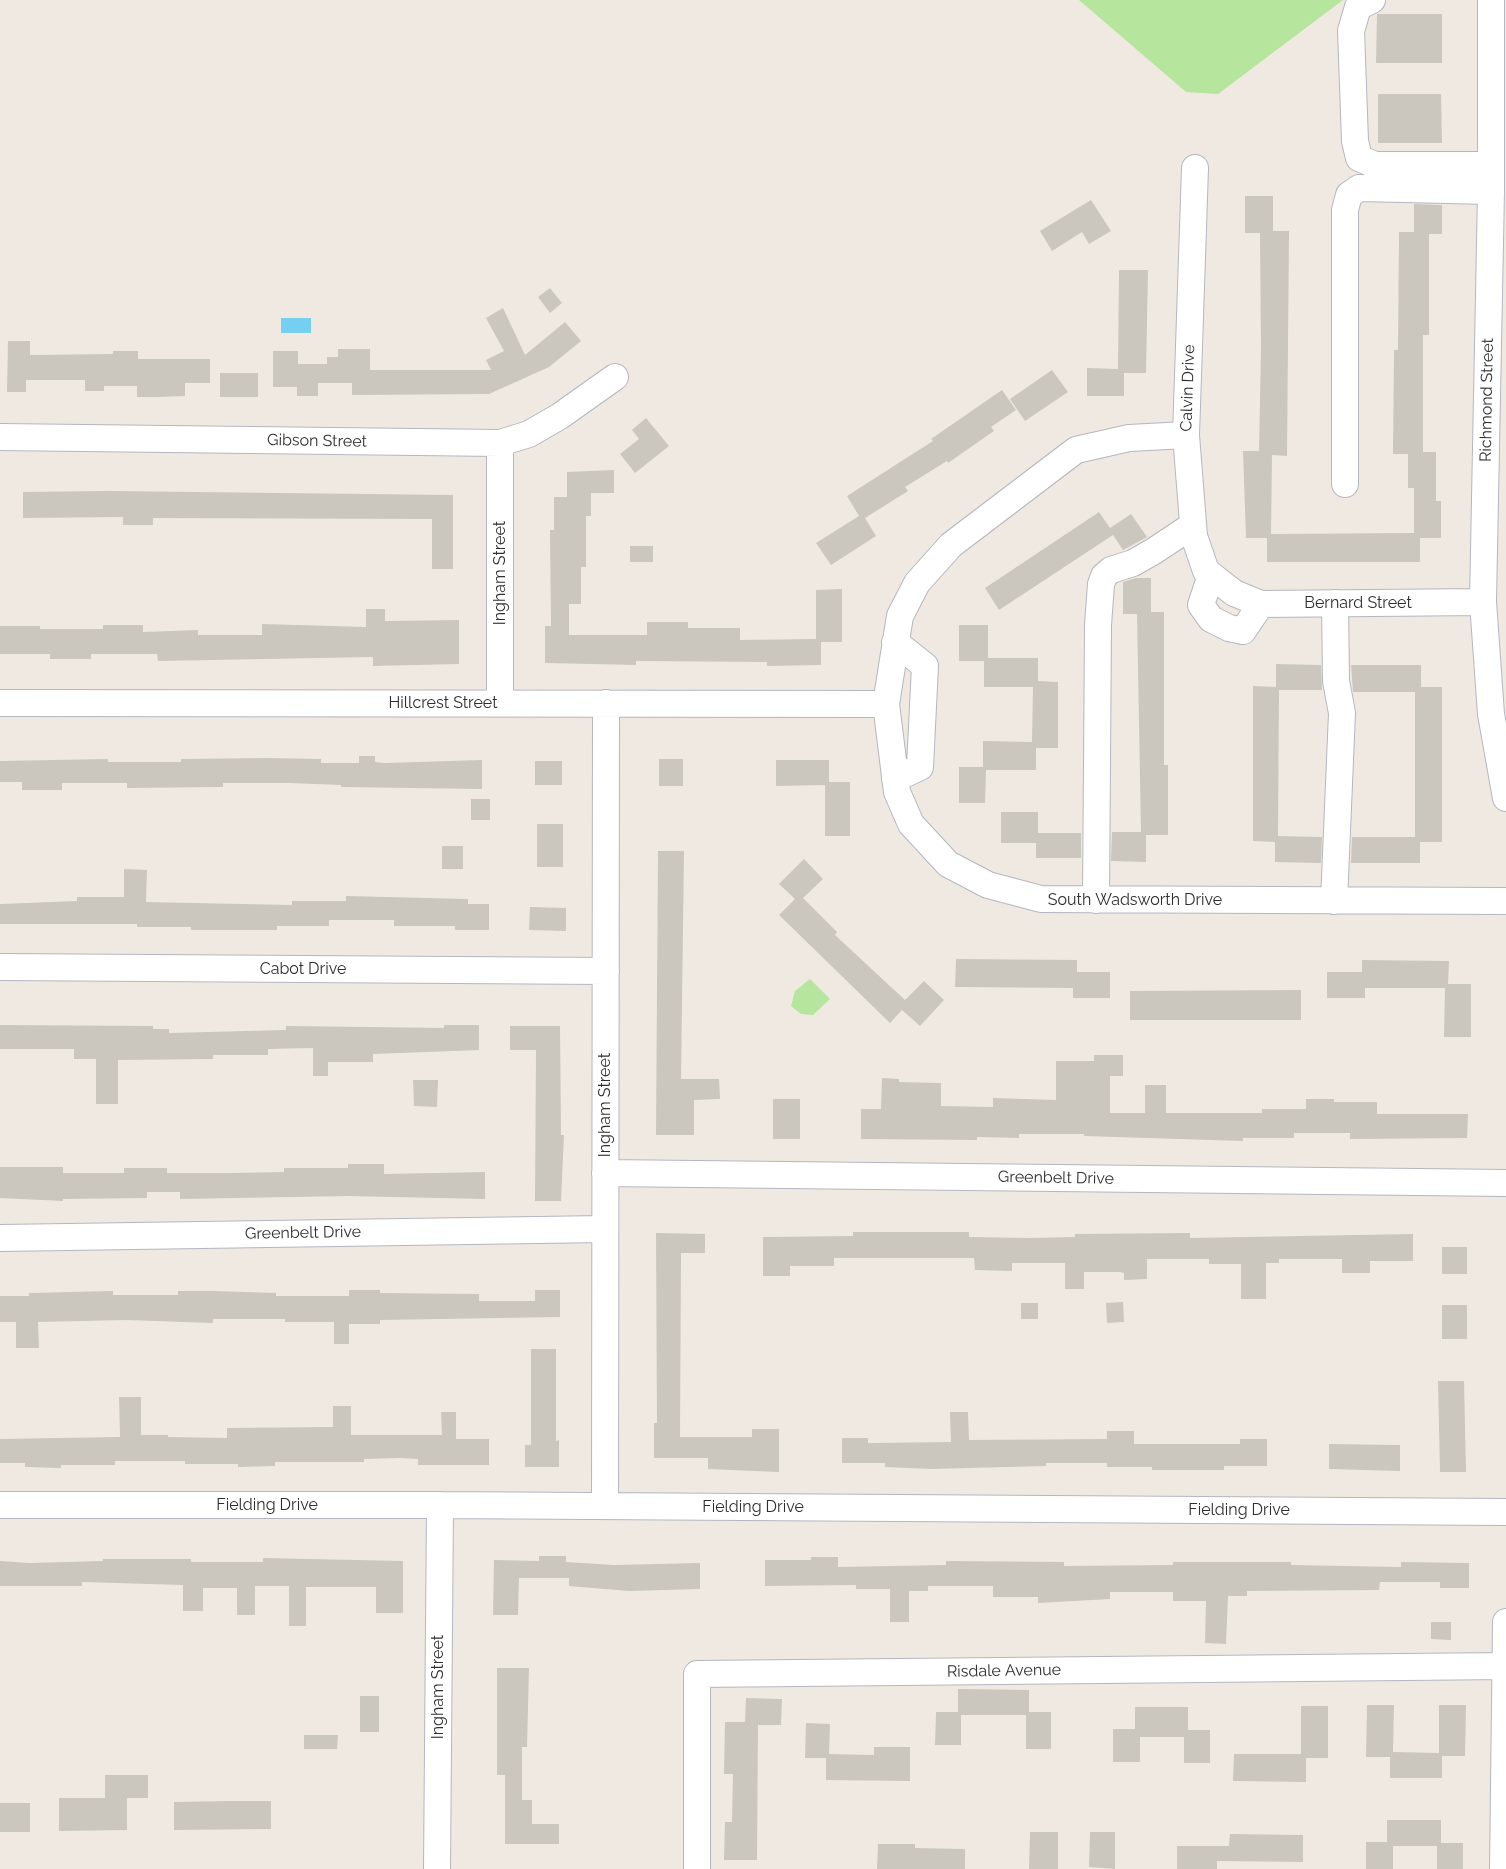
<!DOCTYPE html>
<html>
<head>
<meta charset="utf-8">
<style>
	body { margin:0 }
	canvas { display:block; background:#efe9e1 }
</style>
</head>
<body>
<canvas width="1506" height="1869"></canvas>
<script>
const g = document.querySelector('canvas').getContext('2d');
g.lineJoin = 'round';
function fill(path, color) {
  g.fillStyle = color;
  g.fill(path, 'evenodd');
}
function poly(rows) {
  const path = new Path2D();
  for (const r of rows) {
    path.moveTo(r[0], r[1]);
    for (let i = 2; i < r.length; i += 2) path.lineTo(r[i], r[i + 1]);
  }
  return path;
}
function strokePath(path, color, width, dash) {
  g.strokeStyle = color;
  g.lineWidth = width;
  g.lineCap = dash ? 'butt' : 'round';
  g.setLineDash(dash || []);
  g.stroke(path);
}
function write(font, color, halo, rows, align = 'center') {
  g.font = font + ' Raleway,sans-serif';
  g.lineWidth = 4.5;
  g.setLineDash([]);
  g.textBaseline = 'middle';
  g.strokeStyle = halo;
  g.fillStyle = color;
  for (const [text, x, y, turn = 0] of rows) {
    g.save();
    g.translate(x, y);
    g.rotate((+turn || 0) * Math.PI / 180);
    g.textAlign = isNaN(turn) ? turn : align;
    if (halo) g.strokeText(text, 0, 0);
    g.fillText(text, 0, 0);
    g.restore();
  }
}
const green = poly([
	[1079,0,1343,0,1218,94,1186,92],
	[810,979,830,999,813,1015,801,1014,791,1006,795,991]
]);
const water = poly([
	[281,318,311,318,311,333,281,333]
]);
const building = poly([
	[1377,14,1442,14,1442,63,1376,63],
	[1378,94,1441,94,1442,143,1378,143],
	[1245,196,1273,196,1273,231,1289,231,1287,456,1272,455,1271,534,1414,533,1414,488,1408,488,1408,454,1393,454,1394,350,1398,350,1399,232,1414,232,1414,204,1442,205,1442,234,1429,234,1429,335,1423,335,1423,452,1436,452,1436,501,1441,501,1441,538,1420,538,1420,562,1267,562,1267,538,1246,538,1243,451,1259,451,1261,350,1260,233,1245,233],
	[1091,200,1111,231,1089,244,1082,232,1052,251,1040,231],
	[1119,270,1148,270,1146,373,1124,373,1124,396,1087,396,1087,368,1118,369],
	[550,288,562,303,550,313,538,297],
	[503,308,525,355,565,322,581,341,549,367,489,394,352,395,352,383,318,383,318,396,297,396,297,387,273,387,273,351,298,351,298,364,327,364,327,357,338,357,338,349,370,349,370,370,491,370,486,360,504,351,486,318],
	[8,341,30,341,30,355,113,354,113,351,138,351,138,359,210,359,210,383,185,383,185,396,158,397,137,397,137,386,104,386,104,391,85,391,85,380,26,380,26,392,7,392],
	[1052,370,1068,392,1025,421,1010,399],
	[220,373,258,373,258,397,220,397],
	[1002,390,1016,410,991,427,994,431,948,463,947,461,905,487,908,491,865,518,876,536,831,565,816,543,859,516,847,496,933,441,931,439],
	[646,418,669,446,635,473,620,454,639,439,632,430],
	[614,470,614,493,591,493,591,516,586,516,586,567,581,567,581,604,569,604,569,635,647,635,647,622,688,622,688,628,740,628,740,640,816,639,816,590,842,589,842,642,821,642,821,665,767,666,767,662,636,661,636,665,545,663,545,626,551,626,550,530,554,530,554,497,567,497,567,472],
	[109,491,453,495,453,569,432,569,432,519,153,518,153,525,123,525,123,517,23,518,23,492],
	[1099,512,1110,528,1131,514,1147,537,1123,550,1113,535,999,610,985,588],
	[630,546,653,546,653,562,630,562],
	[1136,578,1151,578,1151,612,1164,612,1164,765,1168,765,1168,835,1146,835,1146,862,1111,861,1112,832,1141,832,1137,614,1123,614,1123,582],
	[366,609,385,609,385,621,459,620,459,664,373,666,373,657,158,661,157,654,91,654,91,659,50,659,50,654,0,654,0,626,40,626,40,629,103,629,103,625,143,625,143,632,198,630,198,635,262,635,262,624,366,627],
	[959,625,988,625,988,658,1038,658,1038,681,1058,682,1058,748,1036,748,1036,770,986,770,985,803,959,803,959,767,983,767,983,741,1032,742,1033,687,984,687,984,661,959,661],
	[1276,664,1321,665,1322,690,1279,690,1278,836,1322,837,1321,863,1275,862,1275,842,1253,841,1253,686,1276,687],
	[1351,665,1421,665,1421,687,1442,687,1442,842,1420,842,1420,863,1351,863,1352,837,1415,837,1415,692,1353,692],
	[359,756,375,756,375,762,385,763,482,760,482,789,341,787,341,785,289,783,223,783,223,787,127,788,127,783,62,783,62,790,22,790,22,782,0,782,0,761,108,759,108,762,181,762,181,759,268,758,321,759,321,763,359,763],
	[659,759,683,759,683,786,659,786],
	[776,760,829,760,829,782,850,782,850,836,825,836,825,785,776,786],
	[535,761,562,761,562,785,535,785],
	[471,799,490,799,490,820,471,820],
	[1001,812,1038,812,1038,833,1081,833,1081,858,1036,858,1036,843,1001,843],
	[537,824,563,824,563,867,537,867],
	[442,846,463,846,463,869,442,869],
	[658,851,684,851,681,1079,719,1079,720,1099,694,1100,694,1135,656,1135],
	[804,859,823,879,803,898,837,932,835,935,905,1000,924,981,944,1000,920,1026,902,1010,890,1023,779,915,795,899,779,884],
	[124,869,147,870,146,902,292,905,292,901,346,901,346,896,468,899,468,904,489,904,489,930,455,930,455,926,394,926,394,920,329,920,329,926,277,926,277,930,191,930,191,927,137,927,137,924,0,924,0,904,77,901,77,897,124,897],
	[530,907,566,908,566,931,529,930],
	[956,959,1077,960,1077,972,1110,972,1110,998,1073,998,1073,988,955,987],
	[1362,960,1449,961,1448,984,1471,984,1471,1037,1444,1037,1445,988,1365,988,1365,998,1327,998,1327,972,1362,972],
	[1301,990,1301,1020,1130,1020,1130,991],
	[0,1025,153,1026,153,1029,169,1029,169,1033,286,1030,286,1026,444,1028,444,1025,479,1025,479,1050,373,1054,373,1062,328,1062,328,1076,313,1076,313,1048,268,1049,268,1055,213,1055,213,1059,118,1060,118,1104,96,1104,96,1059,74,1059,74,1049,0,1049],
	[510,1026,560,1026,561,1135,564,1135,561,1201,535,1201,536,1050,510,1050],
	[1094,1055,1123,1055,1123,1076,1110,1076,1110,1113,1145,1113,1145,1085,1166,1085,1166,1113,1262,1113,1262,1109,1306,1109,1306,1099,1334,1099,1334,1102,1377,1102,1377,1114,1468,1114,1467,1138,1350,1139,1350,1133,1294,1133,1294,1138,1243,1138,1243,1141,1084,1136,1084,1134,1019,1134,1019,1138,977,1137,977,1140,861,1139,861,1109,881,1109,882,1078,899,1079,899,1082,941,1083,941,1106,993,1107,993,1098,1056,1100,1056,1061,1094,1061],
	[413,1080,438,1080,437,1107,414,1106],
	[773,1099,800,1099,800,1139,773,1139],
	[348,1164,384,1164,384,1174,485,1172,485,1199,348,1196,180,1199,180,1192,147,1192,147,1198,63,1199,63,1201,0,1198,0,1167,63,1167,63,1173,124,1173,124,1168,167,1168,167,1173,231,1173,284,1172,284,1168,348,1168],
	[853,1232,969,1232,969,1237,1031,1238,1075,1237,1075,1234,1190,1233,1190,1238,1413,1234,1413,1261,1370,1261,1370,1273,1342,1273,1342,1259,1279,1259,1279,1263,1266,1263,1266,1299,1241,1299,1241,1264,1209,1264,1209,1259,1147,1259,1147,1279,1124,1280,1124,1273,1120,1272,1084,1272,1084,1289,1065,1289,1065,1263,1012,1263,1012,1271,975,1270,974,1258,834,1258,834,1266,790,1266,790,1276,763,1276,763,1237,853,1236],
	[656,1233,705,1234,705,1253,681,1253,680,1437,752,1437,752,1429,779,1429,779,1472,708,1469,708,1458,654,1458,654,1423,657,1423],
	[1442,1247,1467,1247,1467,1274,1442,1274],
	[349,1290,380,1290,380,1293,479,1294,479,1301,535,1301,535,1290,560,1290,560,1317,380,1320,380,1324,349,1324,349,1344,334,1344,334,1322,285,1322,285,1319,213,1319,213,1323,126,1320,38,1322,39,1348,16,1348,16,1322,0,1322,0,1296,29,1296,29,1293,113,1291,113,1295,178,1295,178,1291,213,1291,276,1293,276,1296,349,1296],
	[1123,1302,1124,1322,1107,1323,1106,1303],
	[1021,1303,1038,1303,1038,1319,1021,1319],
	[1442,1305,1467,1305,1467,1339,1442,1339],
	[531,1349,556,1349,556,1441,559,1440,559,1467,525,1467,525,1445,531,1445],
	[1438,1381,1464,1381,1466,1472,1440,1472],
	[119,1397,141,1397,141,1435,168,1435,168,1437,227,1438,227,1428,333,1427,333,1406,351,1406,351,1435,442,1435,441,1412,456,1412,456,1439,489,1439,489,1465,418,1465,418,1459,400,1458,364,1459,364,1462,275,1462,275,1466,238,1467,238,1464,185,1464,185,1461,115,1461,115,1465,61,1465,61,1468,25,1467,25,1463,0,1463,0,1439,120,1437],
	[950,1412,968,1412,969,1440,1107,1439,1107,1431,1134,1431,1134,1444,1240,1444,1240,1439,1267,1439,1267,1466,1224,1466,1224,1470,1152,1470,1152,1467,1107,1467,1107,1463,1046,1463,1046,1466,931,1469,885,1467,885,1463,842,1463,842,1438,868,1438,868,1443,951,1442],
	[1329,1444,1400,1445,1400,1471,1329,1469],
	[539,1556,566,1556,566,1562,614,1565,700,1563,700,1589,629,1591,569,1586,569,1578,519,1578,518,1615,493,1615,494,1560,539,1561],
	[811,1557,838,1557,838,1567,946,1565,946,1561,1064,1562,1064,1566,1173,1565,1173,1562,1291,1562,1291,1565,1401,1567,1401,1562,1469,1563,1469,1588,1440,1588,1440,1582,1380,1582,1379,1590,1247,1591,1247,1596,1228,1596,1226,1644,1205,1643,1206,1601,1173,1601,1173,1592,1110,1592,1110,1599,1038,1603,1038,1597,993,1597,993,1586,928,1586,928,1591,909,1591,909,1622,890,1622,890,1589,856,1589,856,1585,765,1586,765,1560,811,1560],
	[263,1558,403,1561,403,1613,376,1613,376,1587,306,1587,306,1626,289,1626,289,1586,255,1586,255,1615,237,1615,237,1588,203,1588,203,1611,183,1611,183,1585,82,1582,82,1586,0,1586,0,1561,29,1563,103,1561,103,1559,191,1559,191,1562,263,1562],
	[1431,1622,1451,1622,1451,1640,1431,1639],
	[497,1668,529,1668,527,1747,522,1747,522,1800,532,1800,532,1824,559,1824,559,1844,505,1844,505,1775,497,1775],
	[958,1689,1029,1690,1029,1712,1051,1712,1051,1749,1026,1749,1026,1715,961,1715,961,1745,935,1745,936,1712,958,1712],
	[360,1696,379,1696,379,1732,360,1732],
	[746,1698,782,1699,781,1725,758,1725,757,1860,724,1860,725,1822,732,1822,733,1774,724,1774,725,1722,745,1722],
	[1367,1705,1394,1705,1393,1752,1439,1753,1439,1705,1466,1705,1465,1756,1442,1756,1442,1778,1390,1778,1390,1757,1366,1757],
	[1301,1706,1328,1706,1328,1758,1306,1758,1306,1782,1233,1781,1234,1754,1301,1754],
	[1135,1707,1188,1707,1188,1730,1210,1730,1210,1763,1184,1763,1184,1737,1140,1737,1140,1762,1113,1762,1113,1729,1135,1729],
	[806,1723,830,1724,829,1754,874,1755,874,1747,910,1747,910,1781,826,1780,826,1758,805,1758],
	[304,1735,338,1735,337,1749,304,1749],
	[105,1775,148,1775,148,1798,127,1798,127,1830,59,1831,59,1798,105,1798],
	[232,1801,271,1801,271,1829,174,1830,174,1802],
	[0,1803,30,1803,30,1832,0,1832],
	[1387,1820,1441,1820,1441,1843,1463,1843,1463,1869,1437,1869,1437,1846,1393,1846,1393,1869,1366,1869,1366,1842,1387,1842],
	[1030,1832,1058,1832,1058,1869,1029,1869],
	[1090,1832,1115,1832,1115,1869,1089,1867],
	[1230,1834,1303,1835,1303,1862,1217,1861,1217,1869,1177,1869,1177,1846,1229,1846],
	[878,1844,915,1844,915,1848,965,1849,965,1869,877,1869]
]);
const minor = poly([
	[1372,0,1358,7,1351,31,1355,141,1359,158,1375,165,1491,165],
	[1491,0,1491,191,1483,602,1491,714,1506,798],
	[1195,168,1186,435,1194,536,1206,571,1234,593,1261,604,1483,602],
	[1186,435,1129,438,1076,450,951,545,917,583,900,616,886,704,897,792,911,824,948,864,988,885,1041,899,1506,901],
	[0,437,500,443,529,434,560,416,615,377],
	[1345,484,1345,210,1349,195,1359,188,1491,191],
	[1211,575,1201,605,1211,619,1229,628,1243,631,1261,604],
	[0,703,886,704],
	[500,703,500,443],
	[895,779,920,767,925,666,895,642],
	[1096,900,1098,625,1101,584,1104,576,1111,570,1133,563,1154,551,1193,525],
	[1334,901,1342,713,1336,681,1335,603],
	[0,967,606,971],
	[605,1173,1506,1183],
	[0,1238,605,1229],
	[0,1505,440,1505,1506,1512],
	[605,1506,606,703],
	[437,1869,440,1505],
	[697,1869,697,1674,1506,1666],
	[1503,1869,1506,1622]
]);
const streetNames = [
	["Calvin Drive",1188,388,-88],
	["Richmond Street",1487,400,-89],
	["Gibson Street",317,441,1],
	["Ingham Street",500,573,-90],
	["Bernard Street",1358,603],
	["Hillcrest Street",443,703],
	["South Wadsworth Drive",1135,900],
	["Cabot Drive",303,969],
	["Ingham Street",605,1105,-90],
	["Greenbelt Drive",1056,1178,1],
	["Greenbelt Drive",303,1233,-1],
	["Fielding Drive",267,1505],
	["Fielding Drive",753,1507],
	["Fielding Drive",1239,1510],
	["Risdale Avenue",1004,1671,-1],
	["Ingham Street",438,1687,-90]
];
fill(green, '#b6e59e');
fill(water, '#75cff0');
fill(building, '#cbc7bf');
strokePath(minor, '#b4b7c1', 28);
strokePath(minor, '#fff', 26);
write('16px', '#2e2e2e', '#fff', streetNames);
</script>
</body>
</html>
